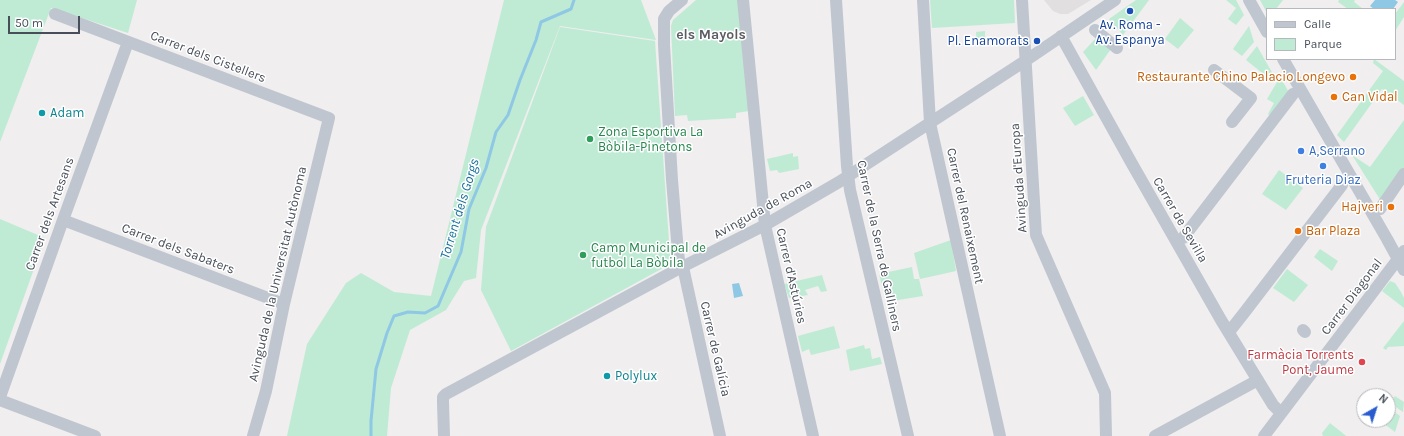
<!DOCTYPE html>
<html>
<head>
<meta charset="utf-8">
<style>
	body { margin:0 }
	#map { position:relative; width:1404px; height:436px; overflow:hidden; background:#f0eeee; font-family:Karla,sans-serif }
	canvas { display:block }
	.legend { position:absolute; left:1266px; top:8px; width:130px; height:52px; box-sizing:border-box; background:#fff; border:1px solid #b5b8bd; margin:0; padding:5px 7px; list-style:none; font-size:12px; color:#474e59 }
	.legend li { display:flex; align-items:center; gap:8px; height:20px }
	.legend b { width:20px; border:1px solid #b5b8bd }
	.north { position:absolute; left:1356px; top:388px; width:40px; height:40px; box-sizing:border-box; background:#fff; border:1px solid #b5b8bd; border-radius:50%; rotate:39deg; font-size:11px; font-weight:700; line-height:16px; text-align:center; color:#474e59 }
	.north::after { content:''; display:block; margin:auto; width:14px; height:18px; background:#285cd0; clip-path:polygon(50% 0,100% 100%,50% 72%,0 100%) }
	.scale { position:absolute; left:8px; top:16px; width:72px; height:18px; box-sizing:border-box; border:2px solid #474e59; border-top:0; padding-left:5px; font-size:12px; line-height:14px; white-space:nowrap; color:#474e59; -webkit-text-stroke:3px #fff; paint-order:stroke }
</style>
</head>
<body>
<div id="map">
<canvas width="1404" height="436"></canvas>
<ul class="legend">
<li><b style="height:5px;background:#bfc6cf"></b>Calle</li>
<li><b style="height:11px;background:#bfebd5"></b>Parque</li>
</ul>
<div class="north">N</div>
<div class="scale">50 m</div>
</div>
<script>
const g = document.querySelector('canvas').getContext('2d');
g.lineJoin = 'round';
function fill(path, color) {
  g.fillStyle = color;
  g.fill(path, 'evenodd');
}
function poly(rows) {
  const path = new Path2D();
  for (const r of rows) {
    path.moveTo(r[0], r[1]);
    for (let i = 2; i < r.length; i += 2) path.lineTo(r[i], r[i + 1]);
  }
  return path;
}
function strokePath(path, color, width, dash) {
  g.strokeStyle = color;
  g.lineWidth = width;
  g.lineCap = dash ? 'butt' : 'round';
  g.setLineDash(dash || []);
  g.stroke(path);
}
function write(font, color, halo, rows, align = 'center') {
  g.font = font + ' Karla,sans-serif';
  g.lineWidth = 3;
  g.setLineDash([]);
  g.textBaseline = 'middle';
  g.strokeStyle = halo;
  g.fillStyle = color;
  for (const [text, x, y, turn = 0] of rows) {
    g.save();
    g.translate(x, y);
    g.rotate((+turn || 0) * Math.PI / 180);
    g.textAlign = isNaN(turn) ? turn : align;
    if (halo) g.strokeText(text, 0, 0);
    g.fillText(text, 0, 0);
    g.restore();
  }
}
const education = poly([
	[1044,0,1091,0,1068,14,1060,14,1053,11]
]);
const green = poly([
	[0,0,137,0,128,33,51,8,0,142],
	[504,0,641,0,656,40,560,26,481,230,476,278,464,281,446,310,410,330,391,388,387,436,287,436,307,344,346,283,361,273,394,292,431,296],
	[696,0,740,0,749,111,736,113,736,118,688,121,687,115,675,116,671,26,673,20],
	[930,0,1014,0,1015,23,932,28],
	[1136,0,1149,0,1123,35,1109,19],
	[1226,0,1236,0,1244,15,1236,25,1228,19,1236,8],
	[1260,0,1283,0,1276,9,1267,9,1267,13],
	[1339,0,1355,0,1354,2,1363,9,1348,9,1338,2],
	[1404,2,1404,17,1395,31,1395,14],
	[1180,18,1194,30,1178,49,1165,39],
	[1249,26,1254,42,1242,56,1233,49],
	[560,27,655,41,670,256,665,267,511,351,481,290,486,227],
	[985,31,985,46,977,46,976,32],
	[1096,38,1111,49,1096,70,1083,52],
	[1257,46,1274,76,1271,80,1246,60],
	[1374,59,1404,81,1404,105,1382,89,1344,142,1337,135,1383,71,1373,63],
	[1280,77,1290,94,1272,118,1268,114,1274,103,1267,99],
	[1083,96,1094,115,1075,126,1063,108],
	[1404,120,1404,169,1381,201,1352,155,1370,167],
	[793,153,793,157,798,156,799,169,779,173,777,170,770,171,767,159],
	[1279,170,1303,188,1286,210,1262,194],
	[0,219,45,238,0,364],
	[951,240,956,271,920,279,914,253],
	[1320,249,1338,261,1332,271,1314,257],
	[912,267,914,279,919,279,923,296,886,302,879,274],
	[1287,269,1308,285,1294,302,1273,288],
	[822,275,827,291,821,292,818,286,805,290,808,295,789,298,784,284],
	[1390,281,1395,283,1401,292,1404,298,1404,308,1382,291],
	[1404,321,1404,346,1388,347,1386,350,1383,348],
	[834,326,840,348,811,355,809,349,802,352,798,336],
	[864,345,865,349,870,348,872,359,880,357,882,364,850,371,846,350],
	[1395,396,1404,402,1403,412,1390,403],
	[1388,407,1400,416,1395,432,1379,420,1388,420],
	[1330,423,1345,435,1346,436,1323,436,1322,433]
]);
const water = poly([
	[1375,0,1395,0,1398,2,1393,9,1374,9,1370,6],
	[739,283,743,296,734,298,732,284]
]);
const stream = poly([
	[371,436,371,421,376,369,387,333,394,316,408,312,425,313,438,306,461,252,469,209,486,168,496,132,508,115,520,80,536,40,541,22,571,9,574,0]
]);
const minor = poly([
	[743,0,765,225,813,436],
	[836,0,847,166,850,190,908,436],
	[923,0,930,123,1000,436],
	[1022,0,1036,235,1105,393,1106,436],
	[1249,0,1267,32],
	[55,14,329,118,284,304,266,391,253,436],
	[1095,30,1117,48],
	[1061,36,1131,162,1221,320,1273,405,1281,413],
	[1283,59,1387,239,1404,270],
	[1214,70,1251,98,1232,122],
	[1380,209,1404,174],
	[63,220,284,304],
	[1183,238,1293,94],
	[683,267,720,436],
	[680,268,678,252,672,180,664,45,664,19,669,11,682,0],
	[1303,330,1305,332],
	[1229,332,1244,313,1342,185],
	[0,397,63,220,128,42],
	[0,400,95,436],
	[444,436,443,402,443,397,446,394,680,268,765,225,839,182,1025,61,1115,0],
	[1155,436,1258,380],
	[1264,436,1404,251]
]);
const markers = [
	[1130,11,4,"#1a4fb4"],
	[1037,41,4,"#1a4fb4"],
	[1353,77,4,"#e8710a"],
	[1334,97,4,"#e8710a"],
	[42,113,4,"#0f9aa8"],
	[590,139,4,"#2e9e5b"],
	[1301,151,4,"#3f7fe0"],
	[1323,166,4,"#3f7fe0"],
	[1391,207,4,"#e8710a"],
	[1298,231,4,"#e8710a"],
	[583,255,4,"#2e9e5b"],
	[1362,362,4,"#e0444e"],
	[607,376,4,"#0f9aa8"]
];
const transitNames = [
	["Av. Roma -",1130,25],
	["Av. Espanya",1130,40],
	["Pl. Enamorats",1029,41,"right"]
];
const streetNames = [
	["Carrer dels Cistellers",208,57,21],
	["Avinguda d'Europa",1019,178,-94],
	["Avinguda de Roma",763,209,-29],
	["Carrer dels Artesans",50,214,-70],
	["Carrer del Renaixement",965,216,78],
	["Carrer de Sevilla",1180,220,60],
	["Carrer de la Serra de Galliners",879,246,78],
	["Carrer dels Sabaters",178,249,21],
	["Avinguda de la Universitat Autònoma",278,274,-77],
	["Carrer d'Astúries",791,276,77],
	["Carrer Diagonal",1352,297,-53],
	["Carrer de Galícia",715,349,77]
];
const foodNames = [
	["Restaurante Chino Palacio Longevo",1345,77],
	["Can Vidal",1342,97,"left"],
	["Hajveri",1383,207],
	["Bar Plaza",1306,231,"left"]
];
const cultureNames = [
	["Adam",50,113],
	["Polylux",615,376]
];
const leisureNames = [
	["Zona Esportiva La",598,132],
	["Bòbila-Pinetons",598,147],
	["Camp Municipal de",591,248],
	["futbol La Bòbila",591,263]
];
const shopNames = [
	["A,Serrano",1309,151],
	["Fruteria Diaz",1323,180,"center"]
];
const healthNames = [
	["Farmàcia Torrents",1354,355],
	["Pont, Jaume",1354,370]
];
const neighbourhoodNames = [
	["els Mayols",711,35]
];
const waterNames = [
	["Torrent dels Gorgs",460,209,-73]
];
fill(education, '#e1dfdf');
fill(green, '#bfebd5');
fill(water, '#8fc8e4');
strokePath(stream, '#8fc8e4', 3);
strokePath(minor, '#bfc6cf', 12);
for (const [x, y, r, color] of markers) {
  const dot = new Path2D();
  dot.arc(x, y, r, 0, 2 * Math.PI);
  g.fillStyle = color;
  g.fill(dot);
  strokePath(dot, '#fff', 1.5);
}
write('13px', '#164399', '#fff', transitNames);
write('13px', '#474e59', '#fff', streetNames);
write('13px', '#c56008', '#fff', foodNames, 'right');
write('13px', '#0d838f', '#fff', cultureNames, 'left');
write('13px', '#27864d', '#fff', leisureNames, 'left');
write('13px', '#366cbe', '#fff', shopNames, 'left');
write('13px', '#be3a42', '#fff', healthNames, 'right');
write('bold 14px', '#5b5d62', '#fff', neighbourhoodNames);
write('italic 14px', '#18709c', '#fff', waterNames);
</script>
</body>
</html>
